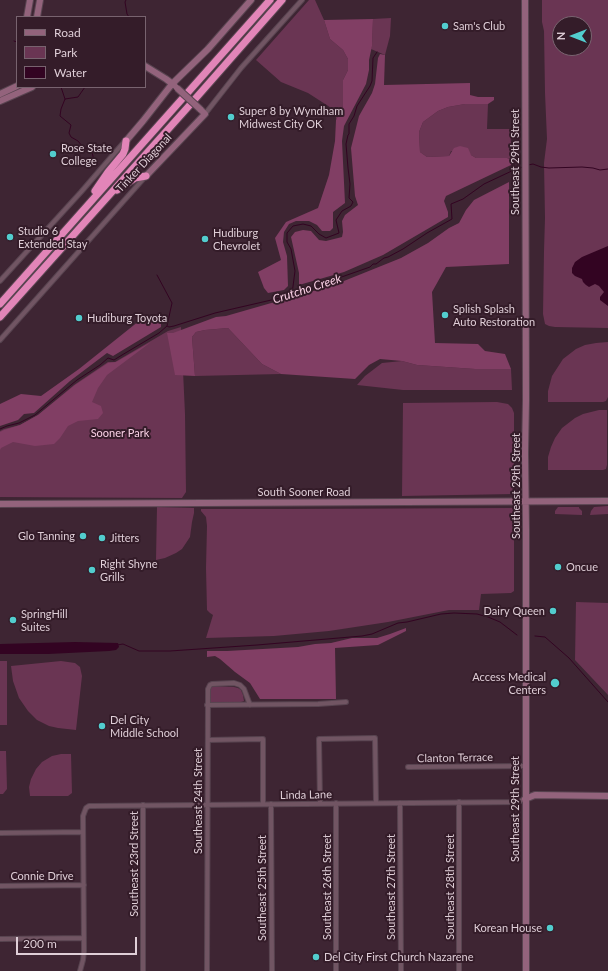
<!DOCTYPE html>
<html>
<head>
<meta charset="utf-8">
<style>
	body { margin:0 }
	#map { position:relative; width:608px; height:971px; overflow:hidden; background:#3e2533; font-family:Lato,sans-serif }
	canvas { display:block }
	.legend { position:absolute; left:16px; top:16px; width:130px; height:72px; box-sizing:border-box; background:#341c29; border:1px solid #78636f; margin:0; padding:5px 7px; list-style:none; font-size:12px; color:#dfced7 }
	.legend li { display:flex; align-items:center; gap:8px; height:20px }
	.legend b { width:20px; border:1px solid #78636f }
	.north { position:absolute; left:552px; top:16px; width:40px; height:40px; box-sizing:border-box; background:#341c29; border:1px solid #78636f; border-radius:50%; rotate:270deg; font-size:11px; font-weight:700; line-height:16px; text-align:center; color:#dfced7 }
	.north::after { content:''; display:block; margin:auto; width:14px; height:18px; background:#52cdce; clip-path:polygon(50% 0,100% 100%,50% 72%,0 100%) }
	.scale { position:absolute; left:16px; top:937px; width:121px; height:18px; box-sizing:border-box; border:2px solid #dfced7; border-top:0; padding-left:5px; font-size:12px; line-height:14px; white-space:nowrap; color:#dfced7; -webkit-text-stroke:3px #341c29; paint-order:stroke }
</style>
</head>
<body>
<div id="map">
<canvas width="608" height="971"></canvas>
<ul class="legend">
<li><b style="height:5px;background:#93637c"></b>Road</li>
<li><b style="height:11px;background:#6a3553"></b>Park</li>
<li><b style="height:11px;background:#330422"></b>Water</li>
</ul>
<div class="north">N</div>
<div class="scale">200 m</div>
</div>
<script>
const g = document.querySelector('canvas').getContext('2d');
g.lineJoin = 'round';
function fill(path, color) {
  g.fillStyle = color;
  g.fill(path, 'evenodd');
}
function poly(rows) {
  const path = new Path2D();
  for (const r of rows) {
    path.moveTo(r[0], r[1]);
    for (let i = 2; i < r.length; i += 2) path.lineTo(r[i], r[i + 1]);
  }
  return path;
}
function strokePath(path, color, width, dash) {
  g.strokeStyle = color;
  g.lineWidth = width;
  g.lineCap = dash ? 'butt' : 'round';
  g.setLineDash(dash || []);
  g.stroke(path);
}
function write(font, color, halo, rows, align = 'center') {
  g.font = font + ' Lato,sans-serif';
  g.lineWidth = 4;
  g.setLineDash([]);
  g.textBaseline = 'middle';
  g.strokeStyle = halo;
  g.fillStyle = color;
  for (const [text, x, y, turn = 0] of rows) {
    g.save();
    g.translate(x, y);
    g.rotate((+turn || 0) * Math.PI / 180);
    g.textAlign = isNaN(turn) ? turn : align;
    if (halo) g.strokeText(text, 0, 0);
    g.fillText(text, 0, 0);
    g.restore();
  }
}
const green = poly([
	[309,0,315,0,324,20,330,39,343,50,348,59,348,70,343,80,343,106,336,120,336,111,308,93,281,82,256,60],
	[542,0,608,0,608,328,555,327,549,326,545,324,543,314,544,251,545,218,544,163,547,139,545,93,544,31,542,22],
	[560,24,584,24,584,48,560,48],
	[391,18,390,36,385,55,371,49,372,45,373,19],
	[465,104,488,104,487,129,510,129,512,160,507,158,476,158,471,155,451,151,449,156,427,157,420,152,419,132,423,122,438,111,448,107],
	[181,327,185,414,186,492,182,498,0,497,0,431,4,429,20,425,38,415,74,385,108,362,115,362,168,331],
	[228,328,262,364,281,374,195,376,192,337,196,332,205,330],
	[608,342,608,397,606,401,603,402,548,402,548,391,552,376,563,359,576,349,585,345,596,343],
	[402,361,417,365,475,369,511,369,512,390,403,390,357,385,365,376,382,363],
	[497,402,508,404,512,408,514,413,514,494,402,496,403,403],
	[599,410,607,410,607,465,606,469,603,470,548,470,548,457,551,447,555,438,562,428,575,418,583,414],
	[608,506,608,514,590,515,591,511,594,507],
	[157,507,194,508,194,513,192,522,190,537,182,549,176,553,165,558,156,560],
	[558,507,579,507,579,508,582,511,582,515,555,514,555,511],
	[514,508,514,591,511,593,481,594,479,610,449,610,388,622,329,631,274,636,206,638,213,615,210,613,207,610,206,568,207,526,206,517,201,511,201,509,286,509],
	[576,602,608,603,608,695,575,660],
	[0,661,7,661,7,725,0,725],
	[61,661,75,663,80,667,82,676,76,730,58,728,49,726,37,720,28,711,19,698,13,681,11,666],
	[212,686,234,687,238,688,241,690,243,695,244,701,241,702,213,703,209,701,210,689],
	[0,751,6,751,7,789,3,794,0,794],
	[61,754,71,754,72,793,68,796,30,796,29,787,31,779,36,769,42,762,52,756]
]);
const forest = poly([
	[373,19,372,46,369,60,369,70,366,84,344,126,342,141,345,203,333,212,333,228,330,231,322,231,317,225,309,221,296,221,289,224,284,232,283,242,287,256,288,286,284,290,268,293,264,288,258,272,281,260,275,238,286,222,318,208,329,175,335,141,336,120,343,106,343,80,348,70,348,59,343,50,330,39,324,20],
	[380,54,385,55,384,85,470,83,470,95,478,97,494,97,494,100,488,104,465,104,448,107,438,111,423,122,419,132,420,152,427,157,449,156,454,148,460,146,468,148,471,155,476,158,507,158,512,160,511,165,446,196,444,201,448,212,448,217,383,255,344,272,299,285,299,273,291,237,295,232,303,230,311,231,319,240,326,241,342,237,343,232,342,221,345,215,358,205,355,196,351,148,359,116,372,93,375,84,378,58],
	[509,182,509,264,446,267,432,292,435,343,478,344,485,351,505,354,511,369,475,369,417,365,402,361,380,359,369,365,355,379,281,374,262,364,228,328,205,330,196,332,192,337,195,376,175,375,167,333,173,333,216,317,226,316,334,285,401,258,428,243,449,228,459,223,466,210,474,200],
	[166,315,161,322,161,327,113,356,107,353,70,381,34,413,24,414,18,420,0,426,0,404,21,394,41,396,79,369,139,321],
	[151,342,107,375,98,388,92,402,101,406,103,413,98,419,78,421,68,426,60,438,54,444,35,446,13,442,1,448,0,450,0,432,4,430,20,425,38,415,75,385,108,363,116,362],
	[406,628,406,631,378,645,335,648,336,699,260,699,250,683,235,672,220,659,215,656,207,657,207,651,227,651,298,647,315,644,331,643,352,638,377,638,390,634]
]);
const water = poly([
	[608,246,608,306,600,300,600,297,604,292,599,286,595,284,589,287,586,285,583,282,582,279,575,276,572,273,572,268,575,262,582,257],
	[75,642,118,643,119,647,116,650,109,651,48,654,0,654,0,644]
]);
const stream = poly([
	[126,0,125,2,127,14,129,17],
	[14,41,17,42],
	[61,87,65,99],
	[85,87,78,97,65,99,61,109,60,116,71,125,69,133,71,137,78,141,82,146,92,152,95,165],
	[528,165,533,164,541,167,549,168,582,167,593,168,600,170,608,169],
	[157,275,172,303,167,326],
	[292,294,295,271,291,249,287,242,287,233,293,226,303,224,311,226,319,234,326,238,339,233,336,220,342,211,351,206,353,202,349,198,350,184,348,168,346,144,348,135,349,134,349,124,354,116,357,106,370,86,372,81,373,58,377,52],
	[0,429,7,426,19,423,35,415,77,380,100,365,108,358,114,360,122,355,159,333,167,326,169,327,174,326,215,313,280,298,287,295,292,294,299,290,311,288,325,284,333,280,370,267,373,264,376,264,384,258,388,257,403,249,427,233,452,219,451,204,463,199,484,184,516,169,523,167],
	[535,636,545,637,569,658,608,702],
	[117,645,123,644,139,651,170,651,257,645,362,636,372,634,398,623,407,622,441,614,454,613,477,614,488,617,500,622,517,635]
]);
const street = poly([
	[205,114,241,68,302,0],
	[0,281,81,192,125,141],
	[0,340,145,177],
	[207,705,318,704,346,702],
	[208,740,263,739,263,804],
	[408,767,525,766],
	[320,803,319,739,375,738,376,803],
	[336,803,336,971],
	[400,803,401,971],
	[271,804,272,971],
	[0,833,83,832],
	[0,886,84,885],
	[0,939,84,938],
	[80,971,83,960,84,951,83,816,86,808,89,806,92,806,518,802,525,799],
	[143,971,143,805],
	[207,971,208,689,210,685,212,684,234,683,240,685,244,689,250,705],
	[459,971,459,802]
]);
const secondary = poly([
	[525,0,526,400,525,453,526,529,526,971],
	[27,17,30,0],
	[37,17,40,0],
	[145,66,166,79,174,85],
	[0,94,17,86],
	[0,101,32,87],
	[126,141,143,121,172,84,208,49,251,0],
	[146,176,205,114,200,109],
	[0,504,608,501],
	[525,799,535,795,608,796]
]);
const highway = poly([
	[117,190,135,178,146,176],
	[95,191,108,172,123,154,125,149,126,141],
	[0,304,270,0],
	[0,317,188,107,282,0]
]);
const secondaryBridge = poly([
	[177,88,200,109]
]);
const markers = [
	[445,26,4,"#52cdce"],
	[231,117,4,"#52cdce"],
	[53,154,4,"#52cdce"],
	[10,237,4,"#52cdce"],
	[205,239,4,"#52cdce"],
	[445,315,4,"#52cdce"],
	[79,318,4,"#52cdce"],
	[83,536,4,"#52cdce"],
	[102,538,4,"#52cdce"],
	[558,567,4,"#52cdce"],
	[92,570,4,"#52cdce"],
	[553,611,4,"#52cdce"],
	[13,620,4,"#52cdce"],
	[555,683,5,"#52cdce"],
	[102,726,4,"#52cdce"],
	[550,928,4,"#52cdce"],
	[316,957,4,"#52cdce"]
];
const poiNames = [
	["Sam's Club",453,26],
	["Super 8 by Wyndham",239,111],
	["Midwest City OK",239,124],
	["Rose State",61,148],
	["College",61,161],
	["Studio 6",18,231],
	["Extended Stay",18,244],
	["Hudiburg",213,233],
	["Chevrolet",213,246],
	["Splish Splash",453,309],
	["Auto Restoration",453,322],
	["Hudiburg Toyota",87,318],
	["Glo Tanning",75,536,"right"],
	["Jitters",110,538],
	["Right Shyne",100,564],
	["Grills",100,577],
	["Oncue",566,567],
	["Dairy Queen",545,611,"right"],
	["SpringHill",21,614],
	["Suites",21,627],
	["Access Medical",546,677,"right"],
	["Centers",546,690,"right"],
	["Del City",110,720],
	["Middle School",110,733],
	["Korean House",542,928,"right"],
	["Del City First Church Nazarene",324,957]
];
const streetNames = [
	["Southeast 29th Street",515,162,-90],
	["Tinker Diagonal",144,163,-47],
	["Southeast 29th Street",516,486,-90],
	["South Sooner Road",304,492],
	["Clanton Terrace",455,758,-1],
	["Linda Lane",306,795,-1],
	["Southeast 24th Street",198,801,-90],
	["Southeast 29th Street",515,809,-90],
	["Southeast 23rd Street",134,864,-90],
	["Connie Drive",42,876],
	["Southeast 26th Street",327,887,-90],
	["Southeast 27th Street",391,887,-90],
	["Southeast 28th Street",450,887,-90],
	["Southeast 25th Street",262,888,-90]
];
const parkNames = [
	["Sooner Park",120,433]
];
const waterNames = [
	["Crutcho Creek",307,289,-18]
];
fill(green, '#6a3553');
fill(forest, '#813e64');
fill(water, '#330422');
strokePath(stream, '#330422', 1);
strokePath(street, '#584450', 6);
strokePath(secondary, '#584450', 8);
strokePath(highway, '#584450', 9);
strokePath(street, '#715563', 4);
strokePath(secondary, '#93637c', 6);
strokePath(highway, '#e285b8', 7);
strokePath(secondaryBridge, '#584450', 8, []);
strokePath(secondaryBridge, '#93637c', 6);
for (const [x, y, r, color] of markers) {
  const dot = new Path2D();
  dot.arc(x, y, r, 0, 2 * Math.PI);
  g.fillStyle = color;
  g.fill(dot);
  strokePath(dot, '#341c29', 1.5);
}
write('11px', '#dfced7', '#341c29', poiNames, 'left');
write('11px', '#dfced7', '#341c29', streetNames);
write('11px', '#fad1e6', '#341c29', parkNames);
write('italic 12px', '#fad0e5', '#341c29', waterNames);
</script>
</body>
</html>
